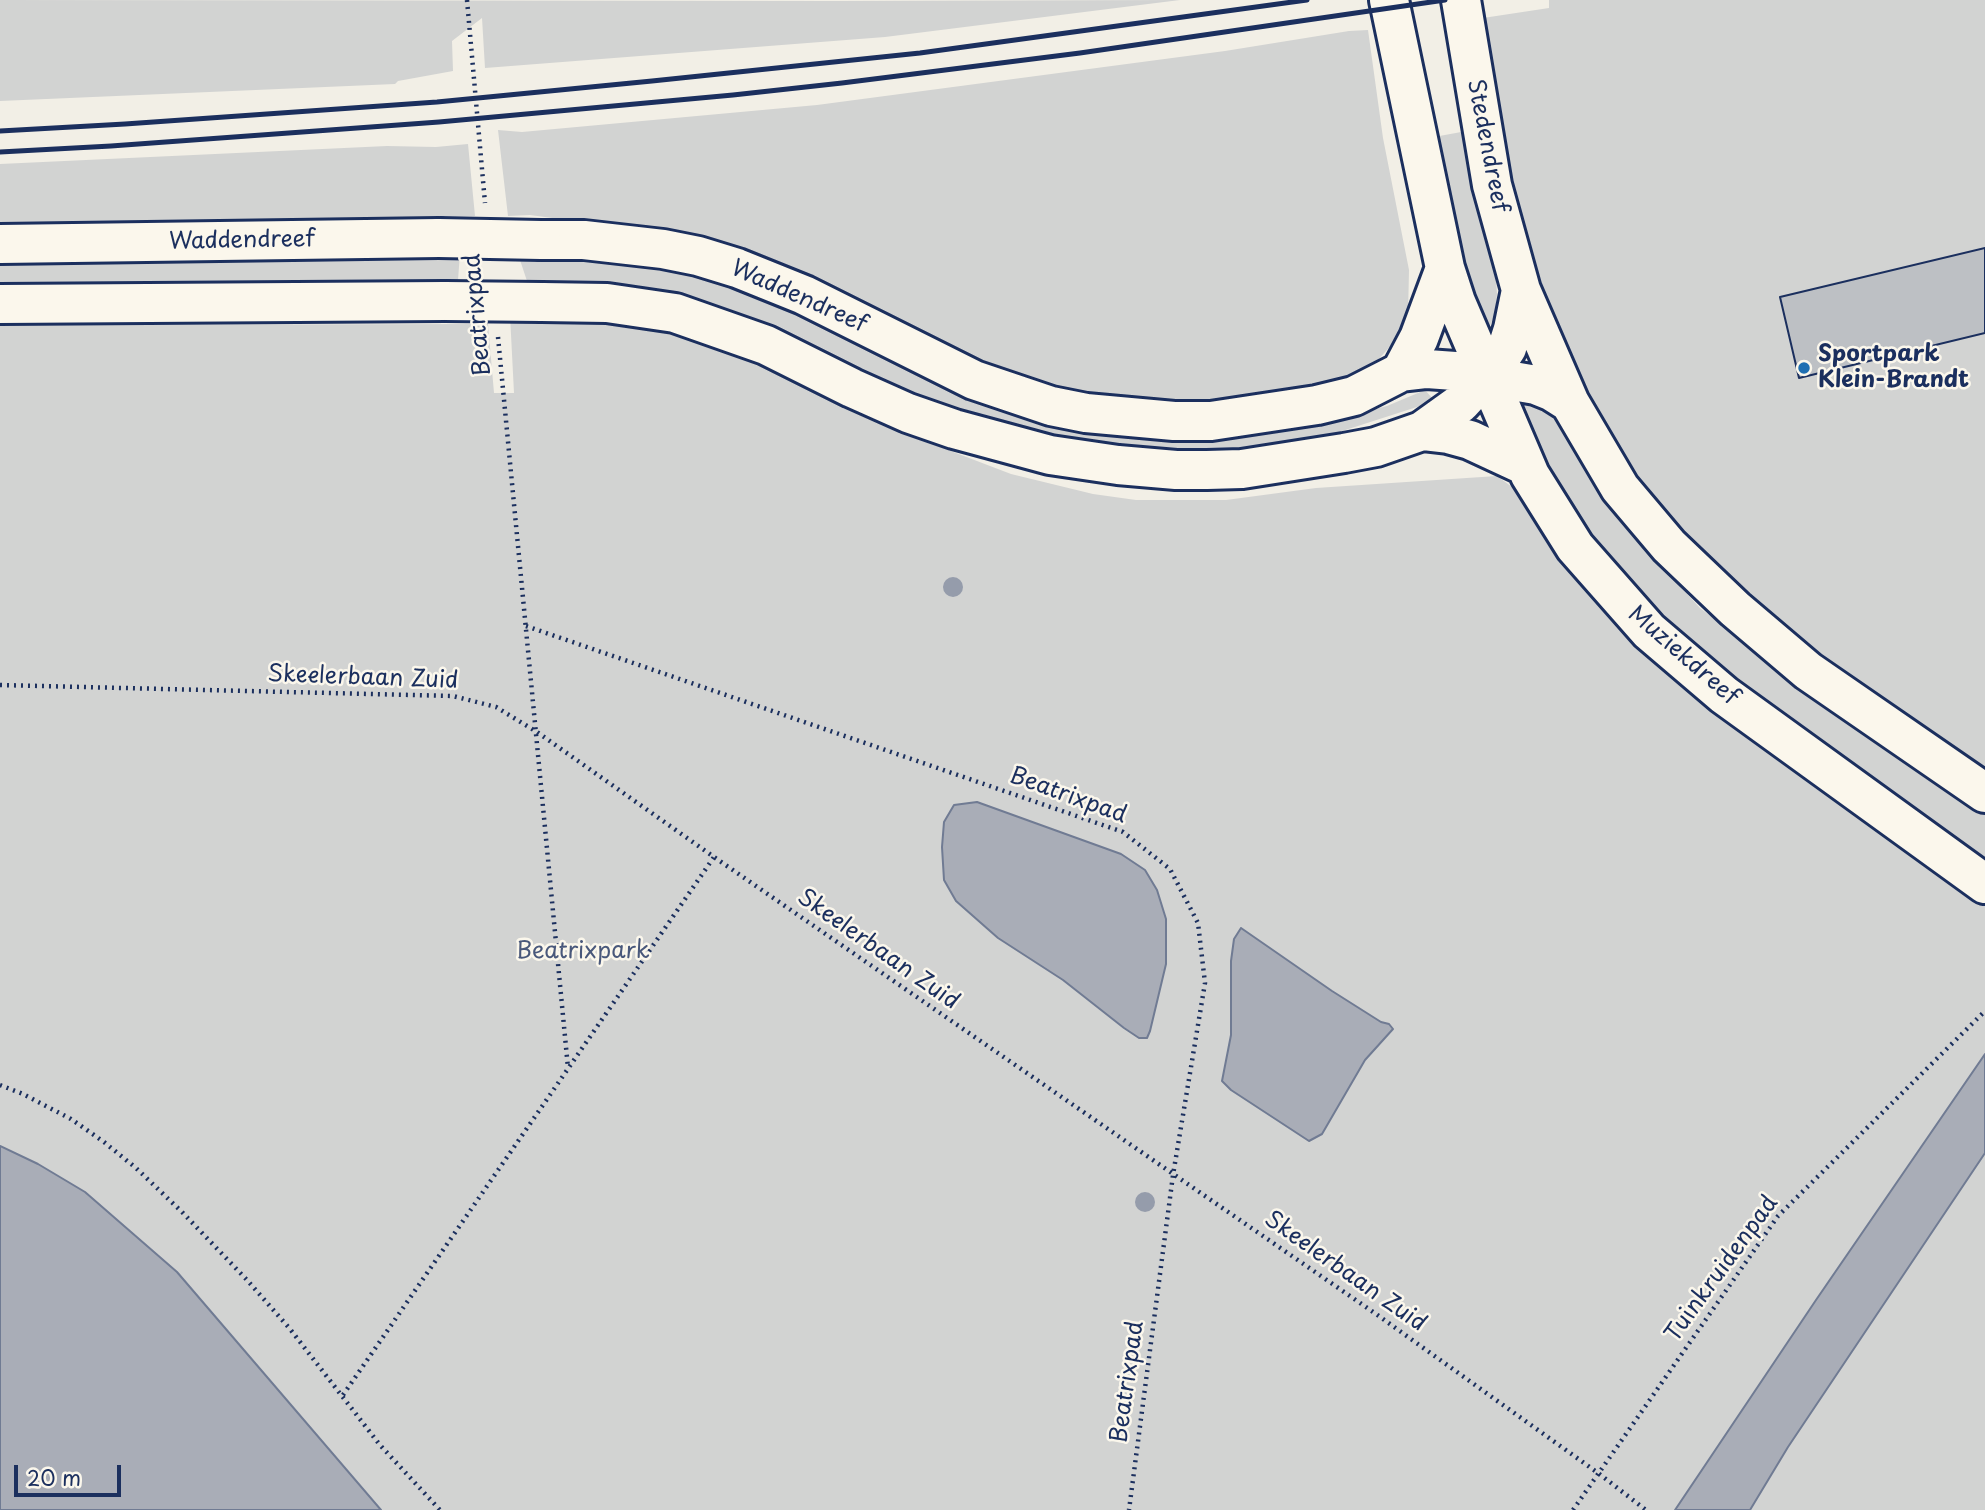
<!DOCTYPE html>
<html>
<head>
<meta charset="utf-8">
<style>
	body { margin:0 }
	#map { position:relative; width:1985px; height:1510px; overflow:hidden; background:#f2efe6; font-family:"Playpen Sans",sans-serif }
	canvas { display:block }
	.scale { position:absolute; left:14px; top:1465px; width:107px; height:32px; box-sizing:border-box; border:4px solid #1b2f5e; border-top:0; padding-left:9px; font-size:21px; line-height:24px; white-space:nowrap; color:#1b2f5e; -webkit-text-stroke:5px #fbf7ec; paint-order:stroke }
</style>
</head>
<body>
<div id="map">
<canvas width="1985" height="1510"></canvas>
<div class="scale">20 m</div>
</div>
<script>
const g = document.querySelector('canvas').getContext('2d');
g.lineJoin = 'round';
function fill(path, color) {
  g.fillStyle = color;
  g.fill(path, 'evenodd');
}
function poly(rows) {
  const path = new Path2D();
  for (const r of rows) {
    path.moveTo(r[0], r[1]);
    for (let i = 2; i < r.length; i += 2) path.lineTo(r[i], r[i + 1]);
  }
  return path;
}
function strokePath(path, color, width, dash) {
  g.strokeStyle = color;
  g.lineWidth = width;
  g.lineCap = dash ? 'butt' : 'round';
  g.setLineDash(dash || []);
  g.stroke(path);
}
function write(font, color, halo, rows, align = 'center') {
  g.font = font + ' "Playpen Sans",sans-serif';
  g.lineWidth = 5;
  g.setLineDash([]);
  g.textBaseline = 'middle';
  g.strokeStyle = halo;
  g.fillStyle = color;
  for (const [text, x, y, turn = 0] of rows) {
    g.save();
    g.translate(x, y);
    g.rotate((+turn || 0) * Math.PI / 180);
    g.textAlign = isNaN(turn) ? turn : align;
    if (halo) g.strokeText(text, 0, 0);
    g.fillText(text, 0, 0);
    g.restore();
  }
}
const green = poly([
	[0,0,834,1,1180,0,885,37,485,68,482,18,452,41,453,71,398,81,395,84,0,101],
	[1549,0,1985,0,1985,768,1798,647,1710,572,1634,473,1571,367,1542,289,1504,148,1483,18,1549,8],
	[1368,30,1383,138,1409,270,1408,315,1395,341,1376,362,1348,378,1311,391,1206,404,1089,399,1008,376,663,233,530,215,508,216,498,130,522,132,817,105,1225,51,1349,31],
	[1472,130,1493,237,1497,294,1495,314,1486,335,1478,335,1434,137],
	[468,144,475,216,0,223,0,164,387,146,436,147],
	[524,249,685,269,1170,436,1252,435,1309,426,1387,406,1425,390,1433,399,1420,406,1333,434,1280,444,1228,450,1173,452,1072,440,1018,427,974,414,871,377,696,300,636,285,527,281,519,257],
	[460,253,458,280,0,285,0,261],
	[510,315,633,323,673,330,709,342,796,380,909,435,1011,474,1093,494,1136,500,1226,500,1316,488,1497,476,1527,498,1571,560,1985,894,1985,1510,0,1510,0,325,488,324,494,393,514,393],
	[1519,393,1552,413,1593,474,1651,555,1700,608,1759,653,1985,809,1985,858,1730,685,1665,631,1569,513,1510,394]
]);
const water = poly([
	[977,802,1121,854,1145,870,1157,890,1166,919,1166,964,1150,1031,1147,1038,1139,1038,1124,1028,1063,980,998,938,956,901,944,880,942,847,944,822,954,805,977,802],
	[1241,928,1332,991,1381,1022,1389,1024,1393,1029,1365,1060,1322,1134,1309,1141,1231,1090,1222,1081,1231,1035,1231,961,1234,939,1241,928],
	[1985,1054,1985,1153,1788,1447,1750,1510,1675,1510,1816,1300,1985,1054],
	[0,1146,38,1164,85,1192,177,1272,381,1510,0,1510,0,1146]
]);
const building = poly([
	[1985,248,1985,333,1799,378,1780,297,1985,248]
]);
const path = poly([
	[467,0,485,203],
	[498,337,568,1068],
	[526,626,1123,832,1170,869,1198,923,1205,983,1173,1175,1129,1510],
	[0,685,453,696,496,707,537,732,714,857,1376,1314,1598,1473,1646,1510],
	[0,1085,23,1094,71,1119,104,1142,136,1168,182,1212,247,1280,290,1329,380,1445,440,1510],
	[343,1395,714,857],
	[1573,1510,1778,1216,1985,1011]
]);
const secondary = poly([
	[1389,0,1445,268,1456,302,1530,475,1575,547,1649,631,1724,695,1985,884],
	[1461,0,1492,185,1521,290,1570,403,1620,488,1669,546,1735,609,1808,671,1985,793],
	[541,240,584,240,663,249,698,256,737,268,804,295,974,380,1051,406,1086,413,1174,421,1211,421,1317,405,1354,396,1401,372,1427,369,1455,371,1536,385,1551,391,1570,403],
	[0,244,439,238],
	[542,302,607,303,675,313,766,345,852,388,908,413,954,429,1050,455,1118,465,1176,470,1207,470,1242,469,1344,453,1376,447,1422,431,1461,403,1496,365,1507,348,1513,329,1521,290],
	[0,304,445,301],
	[1401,372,1419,338,1445,268],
	[1422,431,1448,434,1470,440,1526,466]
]);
const rail = poly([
	[0,131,125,124,437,102,652,81,920,53,1307,0],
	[0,152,111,146,439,122,733,95,842,83,1080,53,1445,0]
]);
const secondaryBridge = poly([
	[439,238,541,240],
	[445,301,542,302]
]);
const trees = [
	[953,587],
	[1145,1202]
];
const markers = [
	[1804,368,7,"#1f6fb2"]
];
const streetNames = [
	["Stedendreef",1487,146,79],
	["Waddendreef",242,241,-1],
	["Waddendreef",799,297,24],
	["Beatrixpad",478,315,-95],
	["Muziekdreef",1683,656,41],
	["Skeelerbaan Zuid",363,678,2],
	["Beatrixpad",1068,796,20],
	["Skeelerbaan Zuid",878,950,35],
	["Tuinkruidenpad",1722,1269,-54],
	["Skeelerbaan Zuid",1345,1272,35],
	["Beatrixpad",1128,1382,-82]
];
const poiNames = [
	["Sportpark",1818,355],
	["Klein-Brandt",1818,381]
];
const parkNames = [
	["Beatrixpark",583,952]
];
fill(green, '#d2d3d2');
fill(water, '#a9adb7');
strokePath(water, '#707b93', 2);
fill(building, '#bdc0c4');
strokePath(building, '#1b2f5e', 2);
strokePath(secondary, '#1b2f5e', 44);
strokePath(path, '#1b2f5e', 4.5, [2, 5]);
strokePath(secondary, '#fbf7ec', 38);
strokePath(rail, '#1b2f5e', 5);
strokePath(secondaryBridge, '#1b2f5e', 44, []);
strokePath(secondaryBridge, '#fbf7ec', 38);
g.fillStyle = '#959cab';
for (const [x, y] of trees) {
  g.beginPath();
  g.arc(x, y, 10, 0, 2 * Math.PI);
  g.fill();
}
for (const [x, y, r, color] of markers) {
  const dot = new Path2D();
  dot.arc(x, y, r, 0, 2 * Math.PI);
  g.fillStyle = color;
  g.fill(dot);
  strokePath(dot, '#fbf7ec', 2.5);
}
write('23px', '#1b2f5e', '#fbf7ec', streetNames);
write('bold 23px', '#1b2f5e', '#fbf7ec', poiNames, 'left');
write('23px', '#49587b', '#fbf7ec', parkNames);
</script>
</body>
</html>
